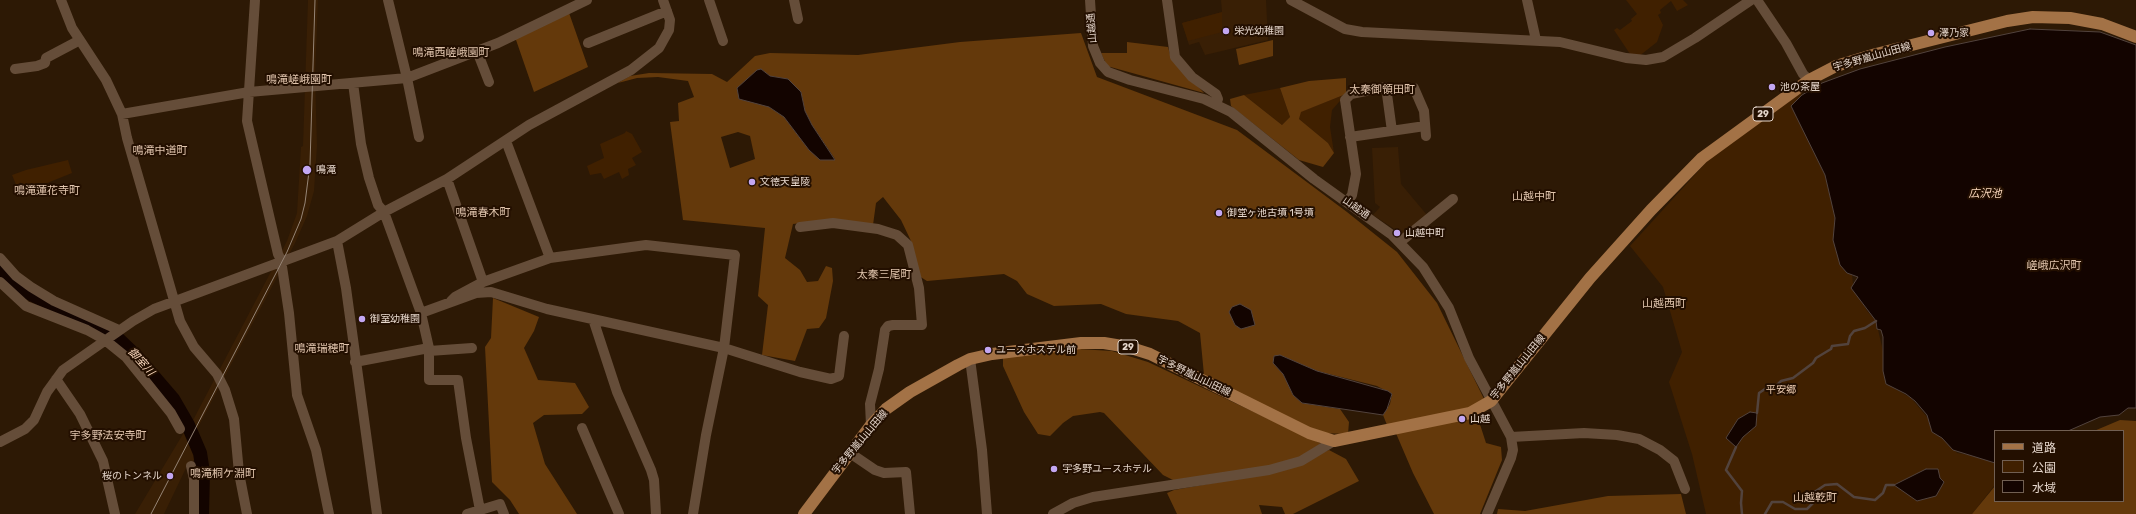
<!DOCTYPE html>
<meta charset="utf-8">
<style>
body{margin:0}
#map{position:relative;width:2136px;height:514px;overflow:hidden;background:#2d1905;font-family:Rubik,"Noto Sans JP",sans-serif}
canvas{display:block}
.legend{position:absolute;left:1994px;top:430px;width:130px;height:72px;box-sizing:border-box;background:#230f00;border:1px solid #715f52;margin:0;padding:5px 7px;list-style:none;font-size:12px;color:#e6d7cc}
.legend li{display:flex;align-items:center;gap:8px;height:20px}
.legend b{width:20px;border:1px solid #715f52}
</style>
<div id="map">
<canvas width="2136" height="514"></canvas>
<ul class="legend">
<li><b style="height:5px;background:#a37246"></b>道路</li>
<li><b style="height:11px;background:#402000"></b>公園</li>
<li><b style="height:11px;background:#130400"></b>水域</li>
</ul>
</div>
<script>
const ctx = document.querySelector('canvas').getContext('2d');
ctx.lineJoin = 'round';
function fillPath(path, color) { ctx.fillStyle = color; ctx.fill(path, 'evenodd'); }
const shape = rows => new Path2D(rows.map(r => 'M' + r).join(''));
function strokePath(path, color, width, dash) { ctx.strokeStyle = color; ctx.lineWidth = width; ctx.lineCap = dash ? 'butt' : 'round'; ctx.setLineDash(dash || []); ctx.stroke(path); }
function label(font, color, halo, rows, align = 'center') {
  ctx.font = font + ' Rubik,"Noto Sans JP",sans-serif'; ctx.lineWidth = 4; ctx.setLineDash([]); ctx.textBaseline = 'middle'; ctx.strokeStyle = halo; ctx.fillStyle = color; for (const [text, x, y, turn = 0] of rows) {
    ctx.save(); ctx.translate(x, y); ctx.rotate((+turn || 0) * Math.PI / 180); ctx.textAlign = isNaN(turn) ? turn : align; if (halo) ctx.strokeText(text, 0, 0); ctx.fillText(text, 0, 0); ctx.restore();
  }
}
const built = shape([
 [308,0,318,0,315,76,317,146,314,191,307,216,295,243,194,435,190,426,287,241,297,213,301,147,303,146],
 [1221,0,1266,0,1268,40,1205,55,1199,42,1189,45,1182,23,1222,12],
 [1398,147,1401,184,1427,215,1402,234,1373,215,1380,207,1375,203,1372,148],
 [186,429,198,456,186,468,164,514,135,514]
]);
const green = shape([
 [1626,0,1683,0,1688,5,1677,11,1671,1,1660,10,1661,13,1658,15,1663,25,1657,42,1638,57,1632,57,1614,30,1617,28,1620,30,1632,21,1631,19,1637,14],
 [1222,12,1222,32,1188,41,1182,23],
 [1280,88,1290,117,1282,125,1244,95],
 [1802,92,1797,115,1825,175,1835,218,1840,265,1852,275,1853,284,1867,311,1876,321,1883,351,1883,371,1895,389,1911,398,1957,453,1981,457,1995,463,1994,486,1972,514,1706,514,1692,454,1669,382,1682,352,1663,287,1630,246,1711,157],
 [1346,94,1332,110,1330,127,1334,153,1328,143,1299,119,1300,112],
 [626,131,632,134,642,152,632,158,636,165,628,169,629,175,622,179,619,172,604,179,601,173,590,175,587,166,604,158,600,144,625,133],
 [68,160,72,173,20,194,12,175,26,170]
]);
const forest = shape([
 [568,10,588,67,534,92,515,37],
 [1081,33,1097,77,1237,130,1347,212,1397,252,1437,303,1484,399,1474,406,1486,443,1501,447,1502,460,1480,514,1434,514,1413,473,1392,424,1387,425,1383,415,1390,404,1392,394,1377,386,1317,371,1280,355,1273,363,1283,374,1293,395,1302,403,1340,409,1349,422,1348,434,1318,433,1204,375,1200,333,1178,321,1126,314,1101,304,1054,306,1027,294,1017,281,1004,274,927,281,919,276,911,241,901,220,883,197,876,203,873,225,826,220,793,224,785,258,800,270,807,282,818,281,826,266,832,268,833,281,826,318,819,328,807,329,795,361,762,355,768,305,758,296,765,228,683,220,670,122,679,121,678,103,694,97,688,81,658,77,637,78,618,83,630,76,649,73,712,74,727,82,755,56,770,53,858,55,960,42],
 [761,69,770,76,788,79,801,92,805,111,812,125,835,159,809,150,784,117,769,107],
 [738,132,750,136,755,159,730,168,721,137],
 [1273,40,1273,56,1239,65,1236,49],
 [1127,42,1168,47,1171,58,1204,93,1107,66,1101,53,1127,53],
 [1346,78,1346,94,1301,112,1299,119,1328,143,1334,153,1323,167,1299,160,1231,106,1230,99,1244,95,1282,125,1290,117,1280,88,1309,81],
 [493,298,539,317,534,331,524,348,538,380,575,383,589,407,582,414,544,415,533,423,545,464,577,514,519,514,510,500,492,482,485,347,491,338],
 [1079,349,1112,351,1148,362,1322,444,1299,458,1268,467,1175,481,1163,475,1104,413,1100,412,1073,416,1063,423,1050,436,1038,434,1024,412,1003,366,1003,358,1045,351],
 [2120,420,2136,421,2136,514,1972,514,1995,486,1995,501,2123,501,2123,431,2094,431],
 [1329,450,1346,459,1359,481,1293,514,1285,514,1282,507,1259,505,1262,514,1177,514,1167,493,1174,490,1270,473],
 [1681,494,1686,514,1497,514,1498,509,1525,511,1608,496]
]);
const water = shape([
 [2030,29,2100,32,2136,45,2136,408,2128,408,2119,415,2100,417,2068,431,1995,431,1995,463,1953,450,1942,438,1932,432,1927,415,1915,401,1906,394,1886,384,1883,371,1883,337,1881,330,1877,329,1876,321,1851,288,1858,277,1847,273,1840,265,1833,240,1835,218,1825,175,1791,106,1802,95,1822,83,1860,69,1945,47,2030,29],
 [761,69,770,76,788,79,801,92,805,111,812,125,835,160,820,160,809,150,784,117,769,107,739,99,737,88,757,70,761,69],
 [1240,304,1251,310,1255,325,1241,329,1235,325,1229,312,1232,307,1240,304],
 [1280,355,1317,371,1388,391,1392,394,1387,409,1383,415,1302,403,1293,395,1283,374,1273,363,1274,356,1280,355],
 [1750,412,1757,413,1756,426,1743,437,1736,447,1726,438,1738,419,1750,412],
 [1926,469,1938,469,1940,478,1944,482,1936,496,1917,501,1894,485,1926,469]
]);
const stream = shape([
 [1757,413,1759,393,1765,389,1772,390,1781,381,1793,378,1813,363,1816,358,1831,349,1832,346,1848,344,1850,336,1854,331,1865,328,1876,321],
 [1736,447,1726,470,1742,491,1741,503,1742,514],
 [1765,514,1772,502,1783,502,1795,509,1807,509,1814,502,1813,493,1825,485,1837,484,1854,497,1875,500,1883,493,1886,485,1894,485]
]);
const river = shape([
 [0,270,29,293,113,334,136,356,173,399,188,425,200,453,203,472,202,514]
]);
const minor = shape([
 [61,0,72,28,106,80,122,114,249,92,407,78,498,43,587,0],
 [255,0,247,121,278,254,281,260,289,313,297,395,316,450,329,514],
 [388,0,407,78,419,137],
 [709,0,723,41],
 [794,0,798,19],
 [1090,0,1093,46,1100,63,1108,72,1130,80,1204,99,1231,112,1314,179,1392,235,1423,267,1449,308,1469,358,1511,437,1513,450,1511,458,1487,514],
 [1167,0,1175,57,1192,77,1216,94,1218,99,1216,104],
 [1291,0,1345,29,1362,32,1560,42,1626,58,1646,60,1663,57,1695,38,1751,0],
 [1527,0,1536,40],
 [1757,0,1786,43,1803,74,1809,80],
 [588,43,667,11],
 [477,51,489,82],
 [15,69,37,66,45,63,46,58,80,40],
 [353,83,361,144,369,178,378,205,384,212,421,313,429,348,429,380,458,380,466,438,480,510],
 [1414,88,1424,111,1426,136],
 [122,114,127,138,180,321,194,347,217,374,225,390,234,419,239,473,247,514],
 [1350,137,1425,126],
 [506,141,550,258],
 [447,179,483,282],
 [1347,202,1352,195,1356,174,1345,100,1351,94,1386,87,1392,131],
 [800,227,833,223,878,229,897,235,908,245,919,288,922,325,893,325,888,326,885,330,879,369,870,404,871,425],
 [337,241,346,288,377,514],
 [1400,242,1453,199],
 [0,258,16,276,31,287,54,301,119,330],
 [0,282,26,306,87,330,105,340,126,357,171,413,180,429],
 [451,301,455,297,483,282,550,258,646,245,735,255,724,348,706,435,693,514],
 [421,313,476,293,491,292,547,309,724,348,800,372,831,379,839,376,844,336],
 [593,319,617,392,651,470,654,480,656,514],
 [429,351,472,348],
 [970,359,982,450,987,514],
 [355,362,429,348],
 [56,379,80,414,103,461,115,514],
 [582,428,619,514],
 [1511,437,1584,433,1617,435,1639,439,1660,450,1674,461,1685,489],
 [0,442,25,429,34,420,47,392,63,370,133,321,154,309,337,241,384,212,447,179,529,125,631,70,659,48,669,30,670,20,663,0],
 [850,453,875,470,884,473,906,472,910,514],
 [191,466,194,479,194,514],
 [467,514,500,504,504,514],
 [1053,514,1073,503,1093,497,1269,470,1301,461,1334,441]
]);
const major = shape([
 [804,514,871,425,886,409,910,392,958,365,970,359,992,354,1081,343,1104,343,1128,347,1150,354,1309,433,1334,441,1470,413,1491,401,1590,278,1651,210,1702,158,1809,80,1836,66,1876,54,2007,21,2033,17,2070,18,2102,24,2136,37]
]);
const tram = shape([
 [151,514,287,252,301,219,305,203,310,164,315,0]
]);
const markers = [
 [1226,31,4,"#c3a7f2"],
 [1931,33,4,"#c3a7f2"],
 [1772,87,4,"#c3a7f2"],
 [307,170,5,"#c3a7f2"],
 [752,182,4,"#c3a7f2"],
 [1219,213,4,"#c3a7f2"],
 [1397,233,4,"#c3a7f2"],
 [362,319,4,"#c3a7f2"],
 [988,350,4,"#c3a7f2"],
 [1462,419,4,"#c3a7f2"],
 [1054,469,4,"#c3a7f2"],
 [170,476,4,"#c3a7f2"]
];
const shields = [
 [1763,114,20],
 [1128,347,20]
];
const shieldNames = [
 ["29",1763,114],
 ["29",1128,347]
];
const streetNames = [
 ["山越通",1092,28,-95],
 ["宇多野嵐山山田線",1872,57,-16],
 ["山越通",1356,208,35],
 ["宇多野嵐山山田線",1518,367,-51],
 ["宇多野嵐山山田線",1194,376,26],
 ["宇多野嵐山山田線",860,442,-50]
];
const poiNames = [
 ["栄光幼稚園",1234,31],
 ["澤乃家",1939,33],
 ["池の茶屋",1780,87],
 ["鳴滝",316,170],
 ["文徳天皇陵",760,182],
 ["御堂ヶ池古墳 1号墳",1227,213],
 ["山越中町",1405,233],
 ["御室幼稚園",370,319],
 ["ユースホステル前",996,350],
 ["山越",1470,419],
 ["宇多野ユースホテル",1062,469],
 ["桜のトンネル",162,476,"right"]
];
const parkNames = [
 ["平安郷",1781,390]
];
const neighbourhoodNames = [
 ["鳴滝西嵯峨園町",451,53],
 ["鳴滝嵯峨園町",299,80],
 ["太秦御領田町",1382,90],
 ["鳴滝中道町",160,151],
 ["鳴滝蓮花寺町",47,191],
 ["山越中町",1534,197],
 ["鳴滝春木町",483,213],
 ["嵯峨広沢町",2054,266],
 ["太秦三尾町",884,275],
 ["山越西町",1664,304],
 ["鳴滝瑞穂町",322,349],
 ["宇多野法安寺町",108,436],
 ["鳴滝桐ケ淵町",223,474],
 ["山越乾町",1815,498]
];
const waterNames = [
 ["広沢池",1985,194],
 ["御室川",141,362,48]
];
fillPath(built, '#391f05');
fillPath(green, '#402000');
fillPath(forest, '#64390b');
fillPath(water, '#130400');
strokePath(water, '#52433d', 1);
strokePath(stream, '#52433d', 2.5);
strokePath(river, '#130400', 14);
strokePath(minor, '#654d39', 10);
strokePath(major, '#a37246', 12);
strokePath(tram, '#968576', 1);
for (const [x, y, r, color] of markers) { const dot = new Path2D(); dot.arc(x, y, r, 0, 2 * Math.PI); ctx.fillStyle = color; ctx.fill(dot); strokePath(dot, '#230f00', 1.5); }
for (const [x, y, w] of shields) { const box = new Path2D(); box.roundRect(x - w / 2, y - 7, w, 14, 3); ctx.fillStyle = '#230f00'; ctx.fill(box); strokePath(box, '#e6d7cc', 1); }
label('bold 9px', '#e6d7cc', null, shieldNames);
label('10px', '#e6d7cc', '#230f00', streetNames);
label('10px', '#e6d7cc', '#230f00', poiNames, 'left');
label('10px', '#f4d2b6', '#230f00', parkNames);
label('11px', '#e1c5ad', '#230f00', neighbourhoodNames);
label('italic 11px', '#fddbbf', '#230f00', waterNames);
</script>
